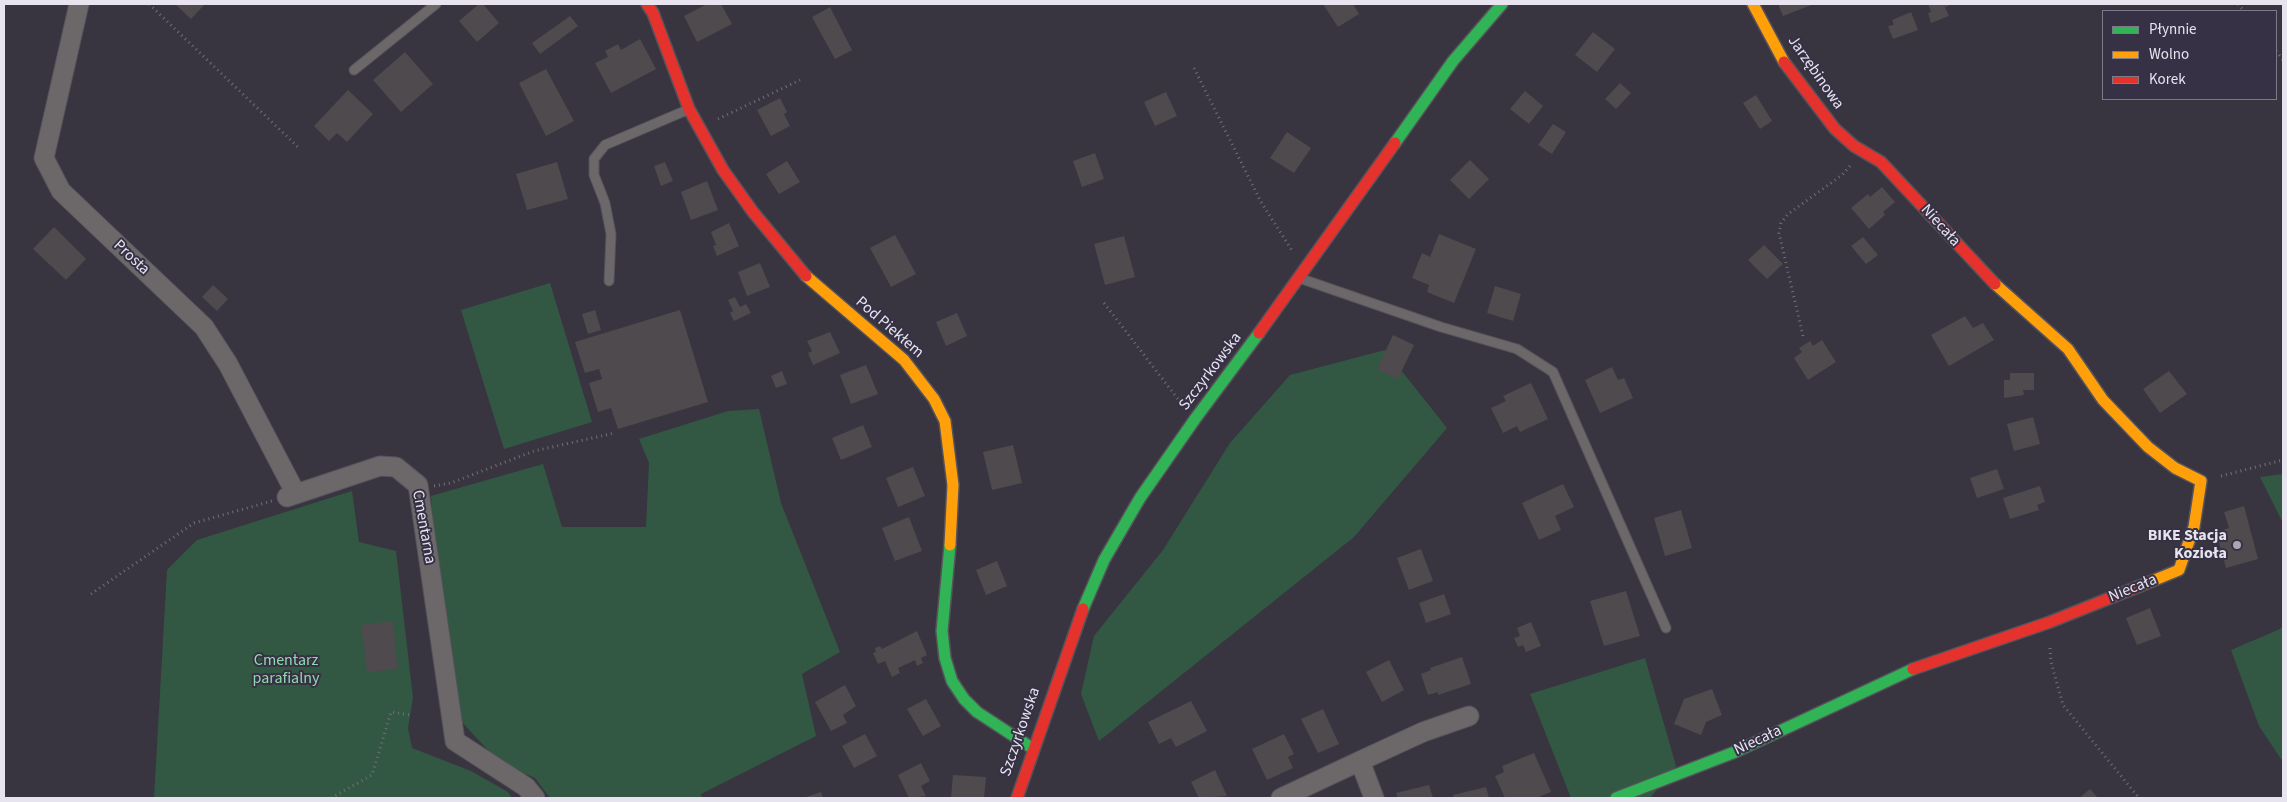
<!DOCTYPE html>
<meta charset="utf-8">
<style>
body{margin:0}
#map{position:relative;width:2287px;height:802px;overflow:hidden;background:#383540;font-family:"Source Sans 3",sans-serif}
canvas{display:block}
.frame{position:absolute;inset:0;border:5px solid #e7e4f0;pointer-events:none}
.legend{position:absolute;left:2102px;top:10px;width:175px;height:90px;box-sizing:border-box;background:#363144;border:1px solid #7d7989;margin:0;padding:6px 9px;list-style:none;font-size:15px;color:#e7e4f0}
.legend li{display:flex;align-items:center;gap:10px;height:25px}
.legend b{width:25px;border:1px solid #7d7989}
</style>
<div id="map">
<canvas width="2287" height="802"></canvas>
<div class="frame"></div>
<ul class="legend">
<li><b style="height:6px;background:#30b455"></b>Płynnie</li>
<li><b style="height:6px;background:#ff9f0a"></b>Wolno</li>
<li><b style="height:6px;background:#e5322d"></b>Korek</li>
</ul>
</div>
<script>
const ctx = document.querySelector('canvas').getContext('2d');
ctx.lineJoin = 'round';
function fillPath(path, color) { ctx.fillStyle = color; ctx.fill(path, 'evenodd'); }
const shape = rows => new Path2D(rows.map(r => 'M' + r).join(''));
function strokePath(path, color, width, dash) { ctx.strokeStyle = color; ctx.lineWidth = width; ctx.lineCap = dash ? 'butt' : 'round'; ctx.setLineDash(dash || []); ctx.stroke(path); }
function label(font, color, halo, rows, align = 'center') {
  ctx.font = font + ' "Source Sans 3",sans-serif'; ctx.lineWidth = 4; ctx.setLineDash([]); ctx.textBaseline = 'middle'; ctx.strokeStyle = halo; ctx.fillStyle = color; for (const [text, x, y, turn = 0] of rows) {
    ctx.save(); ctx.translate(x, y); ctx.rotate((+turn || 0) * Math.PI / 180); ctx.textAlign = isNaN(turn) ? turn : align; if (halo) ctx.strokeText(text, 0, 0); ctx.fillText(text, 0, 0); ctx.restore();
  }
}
const green = shape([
 [550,283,592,422,504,449,461,310],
 [1385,350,1447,428,1354,537,1099,741,1081,694,1094,636,1163,550,1230,443,1290,375],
 [759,409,781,503,840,652,802,674,816,736,701,794,702,798,550,798,535,778,501,764,459,719,450,640,433,523,431,496,543,464,562,527,646,527,649,463,639,439,728,411],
 [2283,474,2283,523,2260,477],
 [352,491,359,542,396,551,413,698,408,728,412,748,471,771,508,792,512,798,154,798,167,570,197,540],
 [2283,626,2283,762,2259,726,2231,650,2280,629],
 [1645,658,1676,766,1650,798,1571,798,1530,694]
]);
const building = shape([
 [175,4,205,4,191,19],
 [479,4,483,4,499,23,477,42,459,21],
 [707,4,721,4,732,24,697,42,684,16],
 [1323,4,1353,4,1359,14,1338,27],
 [1778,4,1814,4,1783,16],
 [1928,4,1948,4,1949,6,1945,7,1949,16,1931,23,1928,13,1931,12],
 [830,7,852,50,835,59,812,17],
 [1911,12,1918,30,1893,39,1888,26,1894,25,1892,20],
 [570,16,578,26,540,54,532,43],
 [1593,32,1615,49,1597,72,1575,55],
 [640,39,656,69,611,93,595,63,608,57,605,51,618,44,621,50],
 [405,52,433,84,401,112,373,80],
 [546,69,574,121,546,136,519,83],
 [1620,83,1631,93,1616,109,1605,99],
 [348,90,373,114,347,142,337,133,329,141,314,126],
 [1525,91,1543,106,1529,124,1510,109],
 [1166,92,1177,116,1155,126,1144,102],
 [1756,95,1772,121,1760,129,1743,103],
 [780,98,787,112,784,114,790,126,771,136,757,110],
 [1553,124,1566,132,1552,154,1538,145],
 [1287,132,1311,148,1294,173,1270,158],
 [1095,153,1104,179,1082,187,1073,161],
 [1470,160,1489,179,1469,199,1450,180],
 [787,161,800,182,779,194,766,174],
 [557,162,568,199,527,210,516,174],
 [665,162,673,181,661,186,654,166],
 [707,181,718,210,691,220,681,192],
 [1882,187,1895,202,1883,212,1885,215,1869,229,1851,208,1868,194,1870,197],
 [729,223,739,246,717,256,713,246,716,245,711,232],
 [54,227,86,259,66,280,33,249],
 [1439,234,1476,249,1454,303,1427,292,1429,285,1412,278,1422,253,1430,257],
 [895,235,916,274,891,287,870,248],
 [1124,236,1135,277,1105,285,1094,244],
 [1863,237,1878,255,1866,264,1851,246],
 [1764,245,1783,264,1767,279,1748,260],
 [760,263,770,287,747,296,738,272],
 [213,285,228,299,217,311,202,297],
 [1495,286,1521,294,1513,321,1487,313],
 [735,297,740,307,746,304,751,313,734,321,730,313,733,311,728,300],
 [595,310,601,330,588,334,582,314],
 [680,310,708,402,618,429,611,408,598,412,589,383,602,379,599,369,585,373,575,342],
 [957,313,967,336,946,346,936,322],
 [1965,316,1973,328,1983,323,1994,340,1949,366,1931,335],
 [830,332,840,353,813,365,808,353,812,351,807,341],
 [1393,335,1414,345,1398,379,1377,369],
 [1822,340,1836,362,1808,380,1794,358,1802,352,1799,348,1810,341,1813,346],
 [866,365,878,394,851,404,840,375],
 [1612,367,1618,380,1624,378,1633,398,1600,413,1585,380],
 [782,371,787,384,776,388,771,376],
 [2169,371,2187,394,2160,413,2143,389],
 [2010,373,2034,373,2034,390,2023,390,2024,395,2004,398,2004,380,2010,380],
 [1531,383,1548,419,1520,432,1517,426,1503,433,1491,408,1506,401,1503,396],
 [2033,417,2040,444,2014,451,2007,424],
 [863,425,872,447,841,460,832,438],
 [1013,445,1022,483,992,490,983,452],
 [913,467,925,496,898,507,886,478],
 [1997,469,2004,489,1977,498,1970,478],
 [1563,484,1574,507,1555,516,1561,530,1539,540,1522,503],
 [2040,486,2045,502,2037,505,2039,510,2010,519,2003,498],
 [2244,506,2258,559,2226,568,2216,532,2229,528,2224,512],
 [1681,510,1692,548,1665,556,1654,518],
 [909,517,922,551,895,561,882,528],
 [1421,549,1433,581,1409,590,1397,558],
 [997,561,1007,586,986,595,976,570],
 [1626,591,1640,636,1604,646,1590,601],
 [1444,594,1451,614,1426,623,1419,603],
 [2150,608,2161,636,2137,645,2126,618],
 [393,621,398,669,367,672,361,625],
 [1531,622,1541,646,1526,652,1523,645,1518,647,1514,638,1520,636,1517,628],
 [917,631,927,655,921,658,923,663,917,666,915,660,911,662,898,668,900,673,892,677,885,661,878,664,873,653,876,652,875,648,880,646,882,649],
 [1462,657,1471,684,1438,695,1438,692,1428,695,1421,674,1431,670,1430,668],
 [1389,660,1404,690,1382,702,1366,672],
 [845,685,856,706,843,715,847,723,831,731,815,702],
 [1712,689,1722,715,1706,722,1701,735,1674,724,1684,699],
 [926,699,941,726,923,736,907,709],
 [1191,701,1207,731,1176,747,1171,738,1159,744,1148,722],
 [1323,709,1339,744,1318,753,1301,719],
 [865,734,877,756,854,768,842,746],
 [1284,734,1294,754,1288,757,1293,768,1267,780,1252,749],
 [1534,753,1551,792,1536,798,1505,798,1495,776,1504,772,1502,766],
 [921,763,930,781,921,786,926,796,909,798,898,775],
 [1215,770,1227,796,1199,798,1191,782],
 [953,775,986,777,984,798,951,798],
 [1429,785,1433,798,1398,798,1396,793],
 [1486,787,1489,798,1454,798,1453,795],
 [2090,789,2098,798,2079,798],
 [821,792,823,798,803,798]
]);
const path = shape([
 [149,4,300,149],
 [2238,4,2244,11],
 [2276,51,2283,60],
 [1194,68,1261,202,1293,252],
 [718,119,800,80],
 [1104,303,1181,403],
 [1803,336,1779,233,1781,223,1788,214,1842,175,1850,166],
 [2221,476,2283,460],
 [434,486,451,483,534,451,615,433],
 [91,594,194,523,272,501],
 [2050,648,2051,662,2063,705,2139,798],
 [331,798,372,775,391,712,410,715]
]);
const lane = shape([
 [354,70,436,4],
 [1302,279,1441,327,1517,349,1553,372,1666,628],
 [609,281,611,234,605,203,594,175,594,159,605,145,687,110]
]);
const street = shape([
 [79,4,44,158,61,191,204,327,228,364,296,494],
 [287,497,380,466,396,467,418,485,455,741,526,787,535,798],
 [1360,761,1423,732,1469,716],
 [1281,798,1360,761,1374,798]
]);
const fast = shape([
 [1395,143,1453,61,1502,4],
 [950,545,942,631,945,658,952,681,964,699,977,712,1032,748],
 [1083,609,1104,560,1140,498,1195,419,1259,333],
 [1616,798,1735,752,1913,669]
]);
const slow = shape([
 [1753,4,1784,62],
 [806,276,904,360,934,399,945,421,953,485,950,545],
 [1995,284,2068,349,2103,400,2148,447,2175,468,2201,481,2194,527,2179,570,2140,586]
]);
const jam = shape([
 [647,4,653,13,689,109,723,170,753,212,806,276],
 [1784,62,1835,129,1854,146,1881,162,1995,284],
 [1259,333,1395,143],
 [1913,669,2050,622,2140,586],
 [1017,798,1083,609]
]);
const markers = [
 [2237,545,5,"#aaa7b2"]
];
const streetNames = [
 ["Jarzębinowa",1815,73,55],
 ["Niecała",1940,226,48],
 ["Prosta",131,258,43],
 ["Pod Piekłem",889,328,41],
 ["Szczyrkowska",1211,372,-53],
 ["Cmentarna",423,527,80],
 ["Niecała",2133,589,-22],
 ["Szczyrkowska",1021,732,-71],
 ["Niecała",1758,741,-25]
];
const poiNames = [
 ["BIKE Stacja",2227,536],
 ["Kozioła",2227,554]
];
const parkNames = [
 ["Cmentarz",286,661],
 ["parafialny",286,679]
];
fillPath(green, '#325843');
fillPath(building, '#4e4a4d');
strokePath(lane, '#55525b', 11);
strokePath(street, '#55525b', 21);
strokePath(fast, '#55525b', 14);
strokePath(slow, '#55525b', 14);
strokePath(jam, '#55525b', 14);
strokePath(path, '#726f73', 3, [1, 4]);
strokePath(lane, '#6c686a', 9);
strokePath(street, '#6c686a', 19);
strokePath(fast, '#30b455', 11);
strokePath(slow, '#ff9f0a', 11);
strokePath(jam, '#e5322d', 11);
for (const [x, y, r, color] of markers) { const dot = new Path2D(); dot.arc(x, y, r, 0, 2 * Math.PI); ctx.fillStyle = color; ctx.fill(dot); strokePath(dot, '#363144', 2); }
label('16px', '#e7e4f0', '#363144', streetNames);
label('bold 16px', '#e7e4f0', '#363144', poiNames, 'right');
label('16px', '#91daad', '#363144', parkNames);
</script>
